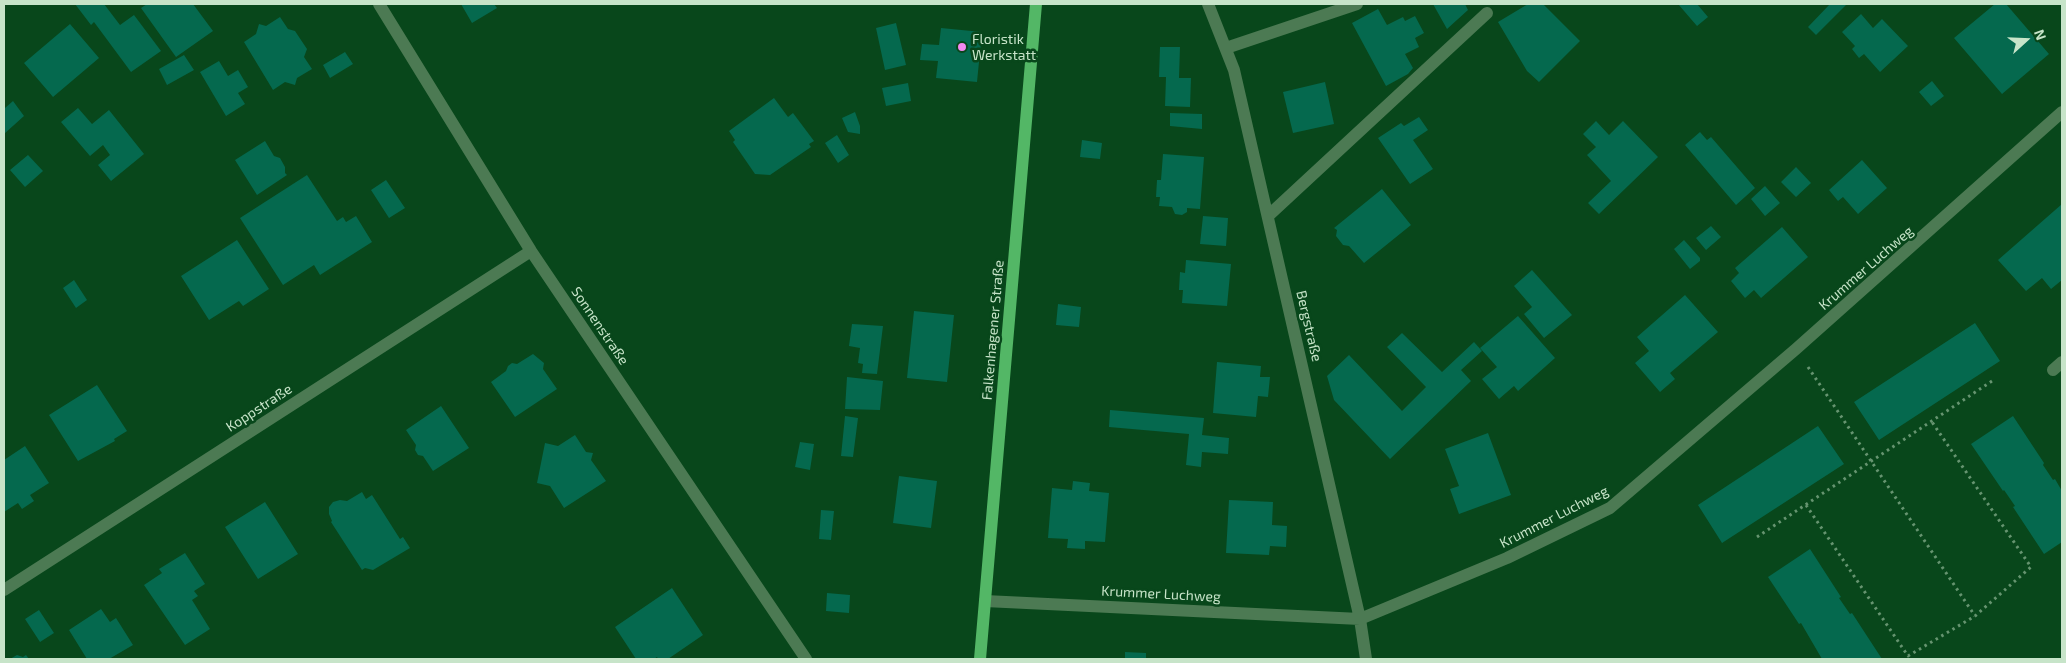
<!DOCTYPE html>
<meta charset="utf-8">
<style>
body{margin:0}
#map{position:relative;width:2066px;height:663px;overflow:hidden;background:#08471b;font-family:"Exo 2",sans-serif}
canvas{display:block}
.frame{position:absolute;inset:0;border:5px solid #c7e4c9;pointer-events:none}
.north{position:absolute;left:2001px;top:15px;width:50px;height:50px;-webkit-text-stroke:4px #08471b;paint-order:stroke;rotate:70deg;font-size:14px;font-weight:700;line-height:20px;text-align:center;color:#c7e4c9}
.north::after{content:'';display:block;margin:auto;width:18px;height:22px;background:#c7e4c9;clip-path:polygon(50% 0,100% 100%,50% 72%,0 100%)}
</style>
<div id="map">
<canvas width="2066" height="663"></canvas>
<div class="frame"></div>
<div class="north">N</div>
</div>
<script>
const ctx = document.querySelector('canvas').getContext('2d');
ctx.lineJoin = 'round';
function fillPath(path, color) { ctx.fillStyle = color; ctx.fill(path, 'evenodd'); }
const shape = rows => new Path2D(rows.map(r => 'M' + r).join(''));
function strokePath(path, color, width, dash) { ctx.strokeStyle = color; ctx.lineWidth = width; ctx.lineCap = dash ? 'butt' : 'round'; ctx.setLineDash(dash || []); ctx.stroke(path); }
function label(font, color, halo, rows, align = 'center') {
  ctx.font = font + ' "Exo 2",sans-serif'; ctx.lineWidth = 5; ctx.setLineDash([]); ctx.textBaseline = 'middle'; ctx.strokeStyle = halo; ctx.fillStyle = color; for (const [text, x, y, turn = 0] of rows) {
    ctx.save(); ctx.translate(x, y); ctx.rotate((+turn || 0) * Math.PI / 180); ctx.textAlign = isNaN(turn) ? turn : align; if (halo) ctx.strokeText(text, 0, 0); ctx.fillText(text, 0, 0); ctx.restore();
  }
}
const building = shape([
 [75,4,104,4,120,25,134,15,161,51,131,72,94,22,91,25],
 [147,4,193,4,213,31,176,57,141,8],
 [461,4,494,4,497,8,472,23],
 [1433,4,1465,4,1468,10,1447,29],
 [1528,4,1543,4,1580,41,1539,82,1527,71,1498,22],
 [1678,4,1697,4,1708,17,1697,26],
 [1830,4,1847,4,1816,35,1808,27],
 [1995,4,2006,4,2049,54,2002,94,1954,38],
 [1378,9,1387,25,1403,17,1405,21,1415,16,1424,33,1415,38,1419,47,1405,54,1413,68,1408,74,1386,86,1352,23],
 [1861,14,1873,28,1882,19,1908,46,1880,72,1864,54,1859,58,1852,49,1855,46,1842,32],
 [280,17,288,29,295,31,307,49,304,57,312,69,297,78,295,85,285,82,273,90,244,42,256,34,259,24,266,26],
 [896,23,906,65,885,70,876,28],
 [70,24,99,58,53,97,24,63],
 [941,28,982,32,977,82,936,78,938,61,920,60,922,44,939,45],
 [1160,47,1180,47,1179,78,1191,78,1190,107,1165,106,1166,77,1159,77],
 [345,52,353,64,330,78,323,65],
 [184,55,194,70,167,85,159,69],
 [219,61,228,76,238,70,248,87,238,93,245,104,226,116,200,72],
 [1932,81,1944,96,1931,106,1919,92],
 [1325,82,1334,124,1293,133,1283,92],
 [908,83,911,101,886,106,882,88],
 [774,98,788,117,793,113,814,141,809,144,811,147,770,175,755,174,733,142,735,140,729,131],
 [13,101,24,116,4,134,4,107,5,108],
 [78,108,92,124,109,110,144,154,111,181,98,165,110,155,103,145,90,156,61,122],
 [855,112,860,126,860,134,848,132,842,118],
 [1170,113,1202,114,1202,129,1170,126],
 [1419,117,1428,130,1413,140,1433,169,1410,184,1378,138,1401,123,1404,126],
 [1596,121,1609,135,1623,121,1658,157,1599,214,1588,203,1611,181,1587,155,1596,147,1583,134],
 [1700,132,1707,140,1711,137,1755,188,1736,205,1685,145],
 [837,135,849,155,838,163,825,143],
 [1082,140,1102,143,1100,159,1080,157],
 [265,141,274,156,280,158,285,167,285,173,287,175,257,195,235,160],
 [1163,154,1204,157,1200,209,1187,208,1187,212,1182,215,1175,214,1172,207,1159,206,1160,197,1156,197,1157,180,1161,180],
 [28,155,43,171,25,187,10,170],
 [1862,160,1887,188,1858,214,1843,197,1838,201,1829,190],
 [1796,167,1811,183,1796,197,1781,182],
 [307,175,337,221,343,217,346,222,356,216,372,242,320,275,314,265,283,285,240,218],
 [386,180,405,208,389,218,371,190],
 [1765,186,1780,203,1765,216,1751,199],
 [1382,189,1411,225,1364,263,1349,246,1343,245,1336,236,1337,230,1334,228],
 [2062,204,2062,280,2051,289,2042,278,2026,291,1998,260],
 [1203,216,1228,218,1226,246,1200,244],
 [1711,226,1721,237,1706,250,1696,238],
 [1782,227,1808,257,1761,298,1754,290,1745,298,1731,281,1739,273,1735,268],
 [237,240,269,289,243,306,239,301,209,320,181,276],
 [1684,240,1700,258,1700,261,1690,269,1674,249],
 [1186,260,1231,264,1227,306,1182,303,1183,290,1179,290,1180,272,1185,273],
 [1532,270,1572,315,1544,338,1524,314,1532,307,1514,286],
 [74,280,87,300,76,308,63,288],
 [1685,295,1718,332,1670,373,1675,379,1660,392,1635,363,1649,351,1637,337],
 [1058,304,1081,307,1079,327,1056,325],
 [914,311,954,315,947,382,907,378],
 [1518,316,1555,358,1518,391,1514,386,1499,399,1482,379,1497,367,1480,348],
 [1975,323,2000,361,1879,440,1854,402],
 [852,324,883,326,877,374,862,373,863,364,858,363,860,348,849,346],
 [1402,333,1442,372,1474,342,1482,351,1461,370,1471,381,1390,459,1334,400,1327,376,1349,355,1402,411,1426,387,1387,347],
 [533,354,544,363,543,369,557,389,515,417,491,382,506,371,508,366,512,363,517,364],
 [1217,362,1261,366,1260,377,1270,377,1268,397,1258,396,1256,417,1213,413],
 [847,377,883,381,880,410,845,409],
 [97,385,127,431,114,439,115,441,78,461,49,415],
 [441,406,469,448,433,471,423,456,418,455,415,450,416,445,406,430],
 [1110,410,1204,418,1202,435,1229,438,1228,454,1202,452,1201,467,1186,465,1189,434,1109,427],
 [845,416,858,418,853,457,841,456],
 [2013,416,2044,463,2043,465,2053,480,2055,479,2062,491,2062,542,2044,554,2013,507,2015,506,2004,490,2003,491,1971,444],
 [1818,426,1844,464,1722,543,1698,505],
 [1488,433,1511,495,1459,514,1450,489,1459,486,1445,449],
 [575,435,586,452,593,453,591,460,606,481,564,508,550,486,537,483,545,443,558,446],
 [800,442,814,444,810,470,795,467],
 [25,446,49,483,30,495,34,501,22,509,18,503,4,512,4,460],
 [899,476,937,481,931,528,893,523],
 [1073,481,1090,483,1089,491,1109,493,1105,542,1085,541,1085,549,1067,548,1068,539,1048,538,1052,488,1072,490],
 [362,492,366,499,372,495,400,539,403,537,410,548,373,570,365,568,362,570,331,522,332,521,329,514,329,507,333,502,340,500,347,501],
 [1229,500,1273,502,1272,525,1287,526,1286,547,1270,546,1269,555,1226,553],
 [265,502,298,554,258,579,225,527],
 [821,510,834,511,831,540,819,539],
 [1810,549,1841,597,1839,598,1850,614,1852,613,1882,659,1822,659,1801,623,1799,624,1768,577],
 [185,553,205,584,194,591,198,596,192,600,210,629,185,645,144,585,162,573,159,569],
 [672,588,703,635,668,659,658,659,657,657,654,659,636,659,615,627],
 [827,593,850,595,849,613,826,611],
 [101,609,110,622,116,618,133,645,109,659,87,659,69,630],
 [39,610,54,633,40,642,25,619],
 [1125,652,1146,653,1146,659,1125,659],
 [17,655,23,657,26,655,29,659,10,659]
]);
const path = shape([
 [1808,367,1975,616],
 [1806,505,1908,656,1975,616,2031,567,1932,422],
 [1757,537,1992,381]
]);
const minor = shape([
 [379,4,531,251,806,659],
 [1208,4,1234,70,1360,619,1366,659],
 [1226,48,1357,4],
 [1268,216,1487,13],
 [2053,370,2062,362],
 [4,590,531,251],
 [985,601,1360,619,1507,558,1610,508,1796,349,2062,112]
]);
const major = shape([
 [980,659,1036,4]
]);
const markers = [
 [962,47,5,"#f389f1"]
];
const poiNames = [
 ["Floristik",972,39],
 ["Werkstatt",972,55]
];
const streetNames = [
 ["Krummer Luchweg",1866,268,-41],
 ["Sonnenstraße",600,326,56],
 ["Bergstraße",1309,326,77],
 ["Falkenhagener Straße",993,330,-85],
 ["Koppstraße",259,408,-33],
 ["Krummer Luchweg",1554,517,-27],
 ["Krummer Luchweg",1161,594,3]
];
fillPath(building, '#05694e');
strokePath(path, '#669470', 3, [2.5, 4]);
strokePath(minor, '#4c7a53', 12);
strokePath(major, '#53b766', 12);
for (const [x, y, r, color] of markers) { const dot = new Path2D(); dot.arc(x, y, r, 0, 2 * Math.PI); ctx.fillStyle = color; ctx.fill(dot); strokePath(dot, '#08471b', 2); }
label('14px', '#c7e4c9', '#08471b', poiNames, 'left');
label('14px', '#c7e4c9', '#08471b', streetNames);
</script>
